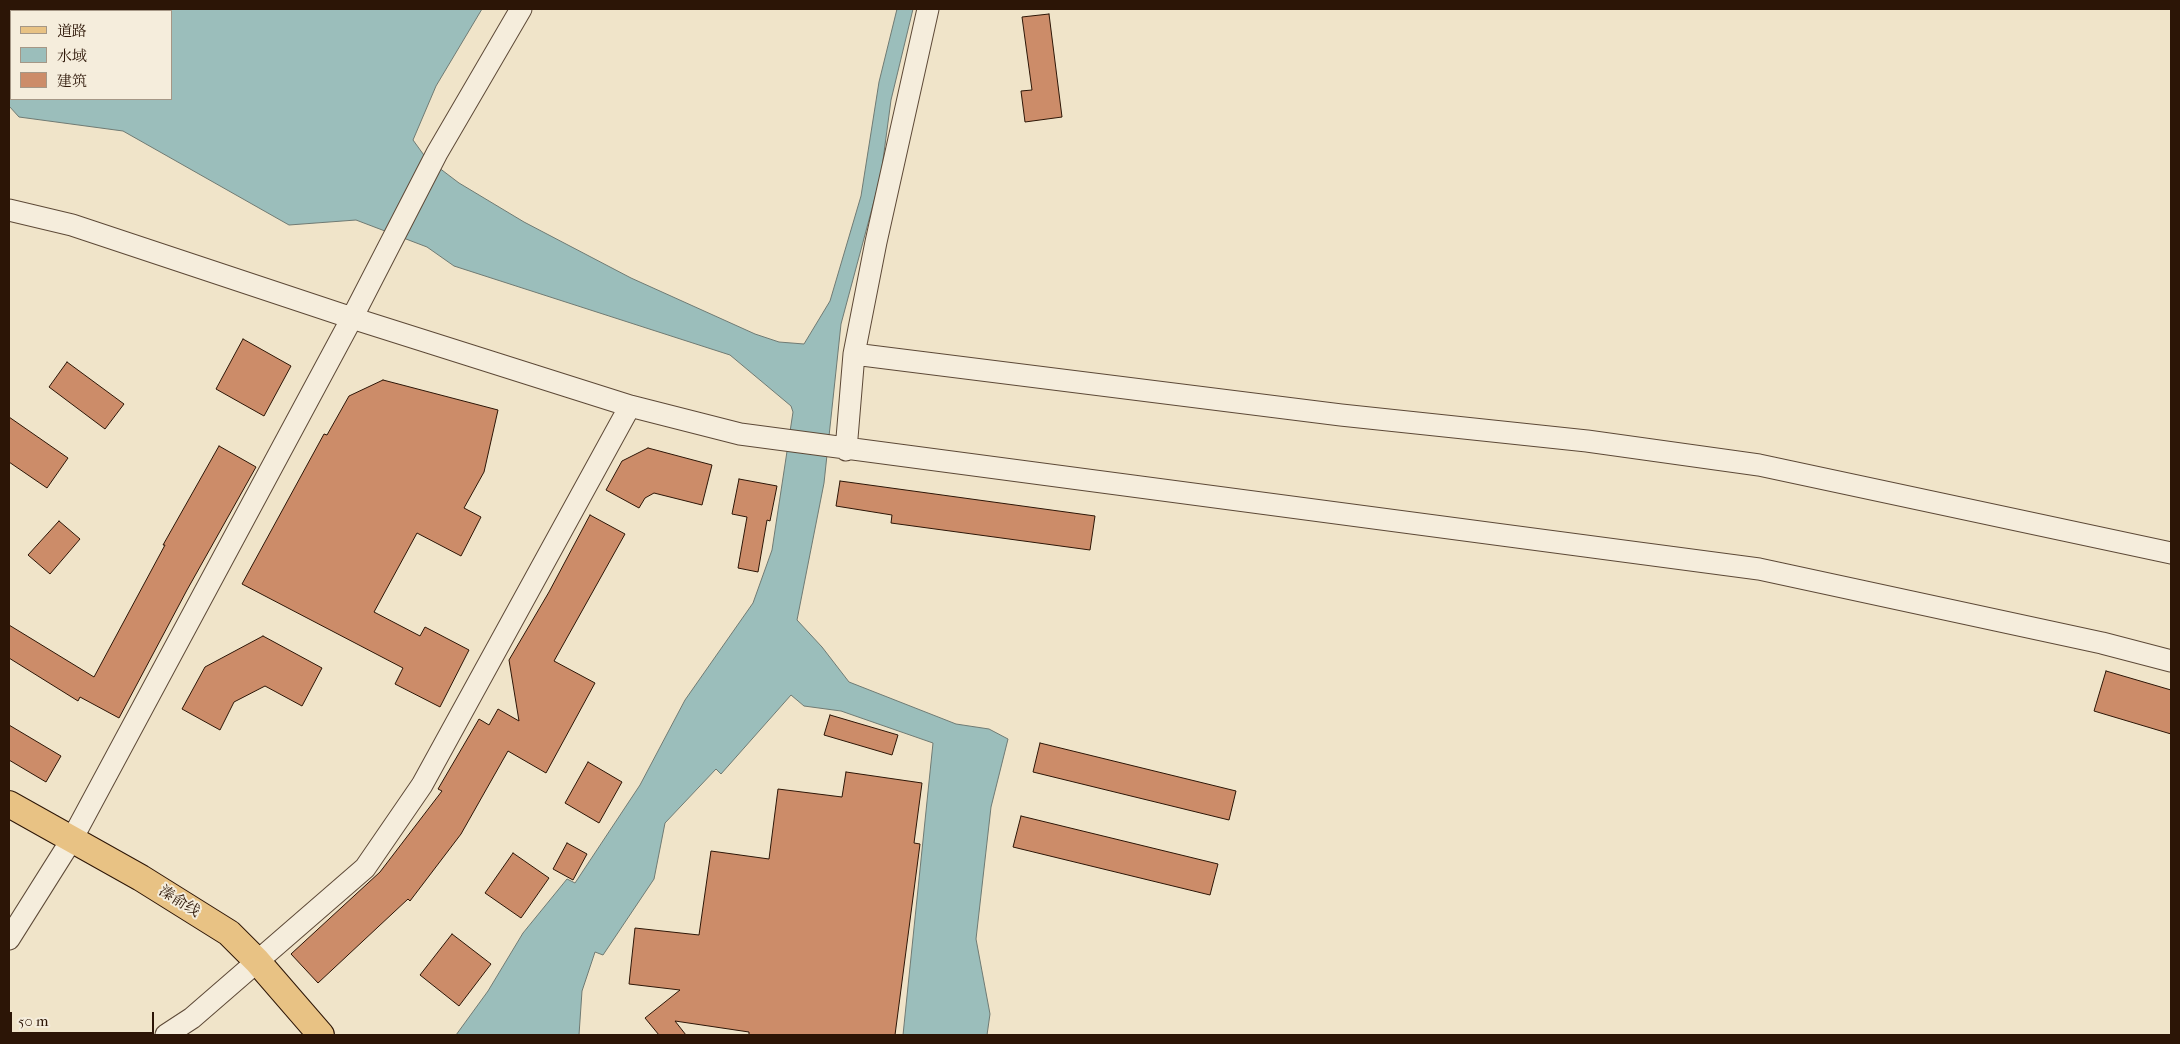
<!DOCTYPE html>
<meta charset="utf-8">
<style>
body{margin:0}
#map{position:relative;width:2180px;height:1044px;overflow:hidden;background:#f0e4c9;font-family:"IM FELL French Canon","Noto Serif SC",serif}
canvas{display:block}
.frame{position:absolute;inset:0;border:10px solid #2c1506;pointer-events:none}
.legend{position:absolute;left:10px;top:10px;width:162px;height:90px;box-sizing:border-box;background:#f5eddc;border:1px solid #a59786;margin:0;padding:6px 9px;list-style:none;font-size:15px;color:#2c1506}
.legend li{display:flex;align-items:center;gap:10px;height:25px}
.legend b{width:25px;border:1px solid #a59786}
.scale{position:absolute;left:10px;top:1012px;width:144px;height:22px;box-sizing:border-box;border:2px solid #2c1506;border-top:0;padding-left:6px;font-size:15px;line-height:18px;white-space:nowrap;color:#2c1506;-webkit-text-stroke:4px #f5eddc;paint-order:stroke}
</style>
<div id="map">
<canvas width="2180" height="1044"></canvas>
<div class="frame"></div>
<ul class="legend">
<li><b style="height:6px;background:#e8c284"></b>道路</li>
<li><b style="height:14px;background:#9bbebb"></b>水域</li>
<li><b style="height:14px;background:#cc8c69"></b>建筑</li>
</ul>
<div class="scale">50 m</div>
</div>
<script>
const ctx = document.querySelector('canvas').getContext('2d');
ctx.lineJoin = 'round';
function fillPath(path, color) { ctx.fillStyle = color; ctx.fill(path, 'evenodd'); }
const shape = rows => new Path2D(rows.map(r => 'M' + r).join(''));
function strokePath(path, color, width, dash) { ctx.strokeStyle = color; ctx.lineWidth = width; ctx.lineCap = dash ? 'butt' : 'round'; ctx.setLineDash(dash || []); ctx.stroke(path); }
function label(font, color, halo, rows, align = 'center') {
  ctx.font = font + ' "IM FELL French Canon","Noto Serif SC",serif'; ctx.lineWidth = 4; ctx.setLineDash([]); ctx.textBaseline = 'middle'; ctx.strokeStyle = halo; ctx.fillStyle = color; for (const [text, x, y, turn = 0] of rows) {
    ctx.save(); ctx.translate(x, y); ctx.rotate((+turn || 0) * Math.PI / 180); ctx.textAlign = isNaN(turn) ? turn : align; if (halo) ctx.strokeText(text, 0, 0); ctx.fillText(text, 0, 0); ctx.restore();
  }
}
const water = shape([
 [9,9,482,9,436,86,413,140,426,158,459,183,524,222,631,278,755,334,779,342,804,344,830,301,861,196,879,82,897,9,913,9,891,100,881,175,841,324,824,483,797,620,822,647,849,682,956,724,989,729,1008,739,991,807,976,939,990,1014,987,1035,903,1035,933,743,841,711,804,706,791,695,721,774,716,769,665,823,654,879,603,955,595,952,582,991,579,1035,456,1035,488,991,523,933,567,879,575,883,640,785,685,700,753,603,772,550,793,412,791,406,730,355,454,266,427,247,356,220,289,225,123,131,19,117,9,106,9,9],
 [11,11,171,11,171,99,11,99,11,11]
]);
const building = shape([
 [1049,14,1062,117,1025,122,1021,91,1032,90,1022,17,1049,14],
 [243,339,291,366,264,416,216,389,243,339],
 [67,362,124,404,105,429,49,387,67,362],
 [383,380,498,410,484,472,464,508,481,517,461,556,417,533,374,612,420,636,425,627,469,650,440,707,395,684,403,668,242,584,324,434,327,435,349,396,383,380],
 [9,417,68,458,47,488,9,462,9,417],
 [219,446,256,467,187,590,119,718,80,697,78,701,9,658,9,625,94,677,165,545,163,545,219,446],
 [648,448,712,465,702,505,654,493,645,498,639,508,606,490,622,461,648,448],
 [739,479,777,486,770,521,767,520,758,572,738,568,747,517,732,514,739,479],
 [840,481,1095,516,1090,550,891,523,892,515,836,506,840,481],
 [590,515,625,534,554,661,595,683,546,773,508,751,461,834,410,901,408,899,318,983,291,954,380,872,442,791,438,789,479,719,489,725,498,709,519,721,509,660,549,592,590,515],
 [59,521,80,539,50,574,28,555,59,521],
 [263,636,322,668,302,706,265,686,234,702,220,730,182,709,205,667,263,636],
 [2106,671,2171,690,2171,734,2094,711,2106,671],
 [830,715,898,735,892,755,824,735,830,715],
 [9,725,61,756,46,782,9,760,9,725],
 [1040,743,1236,791,1229,820,1033,772,1040,743],
 [588,762,622,782,599,823,565,803,588,762],
 [846,772,922,783,914,843,920,844,895,1035,749,1035,749,1032,675,1021,686,1035,659,1035,645,1018,680,990,629,984,635,928,699,935,711,851,769,859,778,789,842,797,846,772],
 [1021,816,1218,864,1210,895,1013,847,1021,816],
 [567,843,587,854,573,880,553,869,567,843],
 [513,853,549,878,521,918,485,893,513,853],
 [452,934,491,964,459,1006,420,975,452,934]
]);
const minor = shape([
 [9,210,72,225,352,318,630,406,740,434,1759,569,2102,643,2171,661],
 [854,354,1341,415,1587,441,1759,465,2171,553],
 [846,450,854,354,876,242,928,9],
 [9,939,72,839,352,318,437,153,521,9],
 [166,1035,192,1018,365,868,422,785,630,406]
]);
const major = shape([
 [9,804,141,878,229,933,257,961,321,1035]
]);
const streetNames = [
 ["溱俞线",179,902,32]
];
fillPath(water, '#9bbebb');
strokePath(water, '#6f7a73', 1);
fillPath(building, '#cc8c69');
strokePath(building, '#2c1506', 1);
strokePath(minor, '#5d4937', 23);
strokePath(major, '#2c1506', 28);
strokePath(minor, '#f5eddc', 21);
strokePath(major, '#e8c284', 26);
label('15px', '#2c1506', '#f5eddc', streetNames);
</script>
